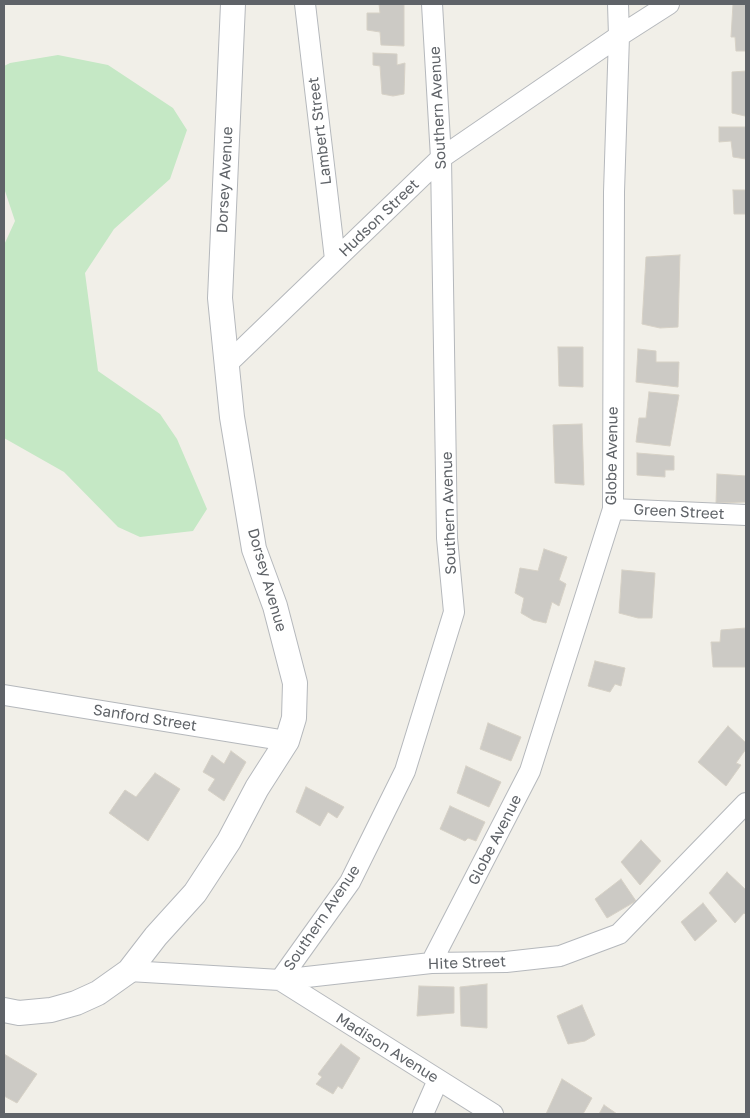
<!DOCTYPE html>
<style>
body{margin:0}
#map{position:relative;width:750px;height:1118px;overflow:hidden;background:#f1efe8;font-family:"Golos Text",sans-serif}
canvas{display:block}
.frame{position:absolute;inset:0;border:5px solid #5f6368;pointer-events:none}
</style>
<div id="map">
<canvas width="750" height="1118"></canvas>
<div class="frame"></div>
</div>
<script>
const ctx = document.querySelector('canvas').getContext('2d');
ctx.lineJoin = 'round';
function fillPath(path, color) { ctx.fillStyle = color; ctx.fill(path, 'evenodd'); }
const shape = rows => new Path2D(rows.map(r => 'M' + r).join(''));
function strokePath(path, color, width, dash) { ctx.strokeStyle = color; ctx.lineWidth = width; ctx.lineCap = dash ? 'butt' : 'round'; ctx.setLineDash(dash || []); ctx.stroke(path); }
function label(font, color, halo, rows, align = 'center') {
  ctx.font = font + ' "Golos Text",sans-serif'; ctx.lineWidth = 4; ctx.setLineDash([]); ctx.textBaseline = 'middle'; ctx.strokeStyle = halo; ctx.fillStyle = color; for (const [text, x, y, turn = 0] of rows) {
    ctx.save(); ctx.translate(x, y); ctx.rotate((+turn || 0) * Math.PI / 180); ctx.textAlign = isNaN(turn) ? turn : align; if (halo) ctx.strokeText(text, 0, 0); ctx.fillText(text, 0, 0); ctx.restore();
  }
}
const green = shape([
 [58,55,108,65,173,108,187,130,170,179,114,229,85,273,98,371,160,414,177,439,207,509,193,531,140,537,118,527,64,472,4,438,4,245,15,221,4,188,4,66,10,63]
]);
const building = shape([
 [379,4,404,4,404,46,381,45,380,32,367,30,367,13,380,13,379,4],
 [733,4,746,4,746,51,736,51,735,37,731,37,733,4],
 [373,53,397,54,397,65,405,63,404,94,393,96,382,94,380,66,373,65,373,53],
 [746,71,746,116,745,116,732,113,732,72,746,71],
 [719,127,746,127,746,159,733,157,731,141,719,142,719,127],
 [733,190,746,190,746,214,734,214,733,190],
 [680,255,678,327,660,328,642,324,646,257,680,255],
 [558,347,583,347,583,387,559,386,558,347],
 [638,349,656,351,656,362,679,362,678,387,636,382,638,349],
 [649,392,679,395,670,446,636,442,639,418,646,418,649,392],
 [582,424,584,485,555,483,553,425,582,424],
 [637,453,674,456,674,470,665,470,665,477,637,475,637,453],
 [717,474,746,476,746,502,716,503,717,474],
 [544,549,567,557,559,580,566,584,559,606,552,602,546,623,533,620,521,613,524,598,515,593,520,568,538,571,544,549],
 [622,570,655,573,652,618,638,618,619,613,622,570],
 [746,628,746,667,713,667,711,642,720,642,721,630,746,628],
 [595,661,625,668,621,686,615,684,610,692,588,686,595,661],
 [488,723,521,737,511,761,480,749,488,723],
 [728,726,746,743,746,749,736,763,741,765,726,786,698,762,728,726],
 [231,751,246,762,224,801,208,790,215,779,203,772,212,755,224,764,231,751],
 [466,766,501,782,489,807,457,793,466,766],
 [155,773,180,789,148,841,109,813,125,790,136,797,155,773],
 [306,787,344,807,337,818,328,812,320,826,296,812,306,787],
 [450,806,485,822,476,841,468,838,465,841,440,829,450,806],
 [641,840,661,861,640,885,621,862,641,840],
 [727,872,746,890,746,915,744,913,735,923,709,893,727,872],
 [621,879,636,901,607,918,595,899,621,879],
 [703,903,717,921,695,941,681,922,703,903],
 [487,984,487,1028,461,1026,460,987,487,984],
 [419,986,454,987,454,1013,417,1016,419,986],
 [582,1005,595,1035,585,1041,568,1044,557,1016,582,1005],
 [341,1044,360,1058,342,1089,338,1086,333,1094,316,1084,322,1077,318,1074,341,1044],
 [4,1054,37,1074,17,1103,4,1096,4,1054],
 [562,1079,592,1098,583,1114,546,1114,562,1079],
 [604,1105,617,1114,599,1114,604,1105]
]);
const minor = shape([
 [305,4,335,259],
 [432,4,441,158,447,538,454,612,405,771,350,882,280,980,493,1114],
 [226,365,441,158,619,36,669,4],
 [613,509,746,515],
 [4,695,287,741],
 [431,963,530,771,613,509,614,192,619,36,618,4],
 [129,971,280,980,431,963,506,962,560,956,619,934,746,803],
 [423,1114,438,1080]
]);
const tertiary = shape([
 [4,1010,19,1013,51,1010,76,1003,98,993,129,971,156,936,195,893,229,841,257,788,287,741,294,718,295,683,275,606,254,549,232,417,220,298,233,4]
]);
const streetNames = [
 ["Southern Avenue",438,108,-93],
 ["Lambert Street",320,131,-97],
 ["Dorsey Avenue",225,180,-87],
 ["Hudson Street",379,218,-44],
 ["Globe Avenue",612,456,-89],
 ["Green Street",679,512,3],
 ["Southern Avenue",449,513,-92],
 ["Dorsey Avenue",267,580,74],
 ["Sanford Street",145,718,9],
 ["Globe Avenue",495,840,-63],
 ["Southern Avenue",322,918,-56],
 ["Hite Street",467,963,-2],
 ["Madison Avenue",387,1048,32]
];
fillPath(green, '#c5e8c5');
fillPath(building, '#cccac5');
strokePath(building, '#d6d1c6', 1);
strokePath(minor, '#b5b8bc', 22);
strokePath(tertiary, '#b5b8bc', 26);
strokePath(minor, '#fff', 20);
strokePath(tertiary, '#fff', 24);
label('15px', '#5f6368', '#fff', streetNames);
</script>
